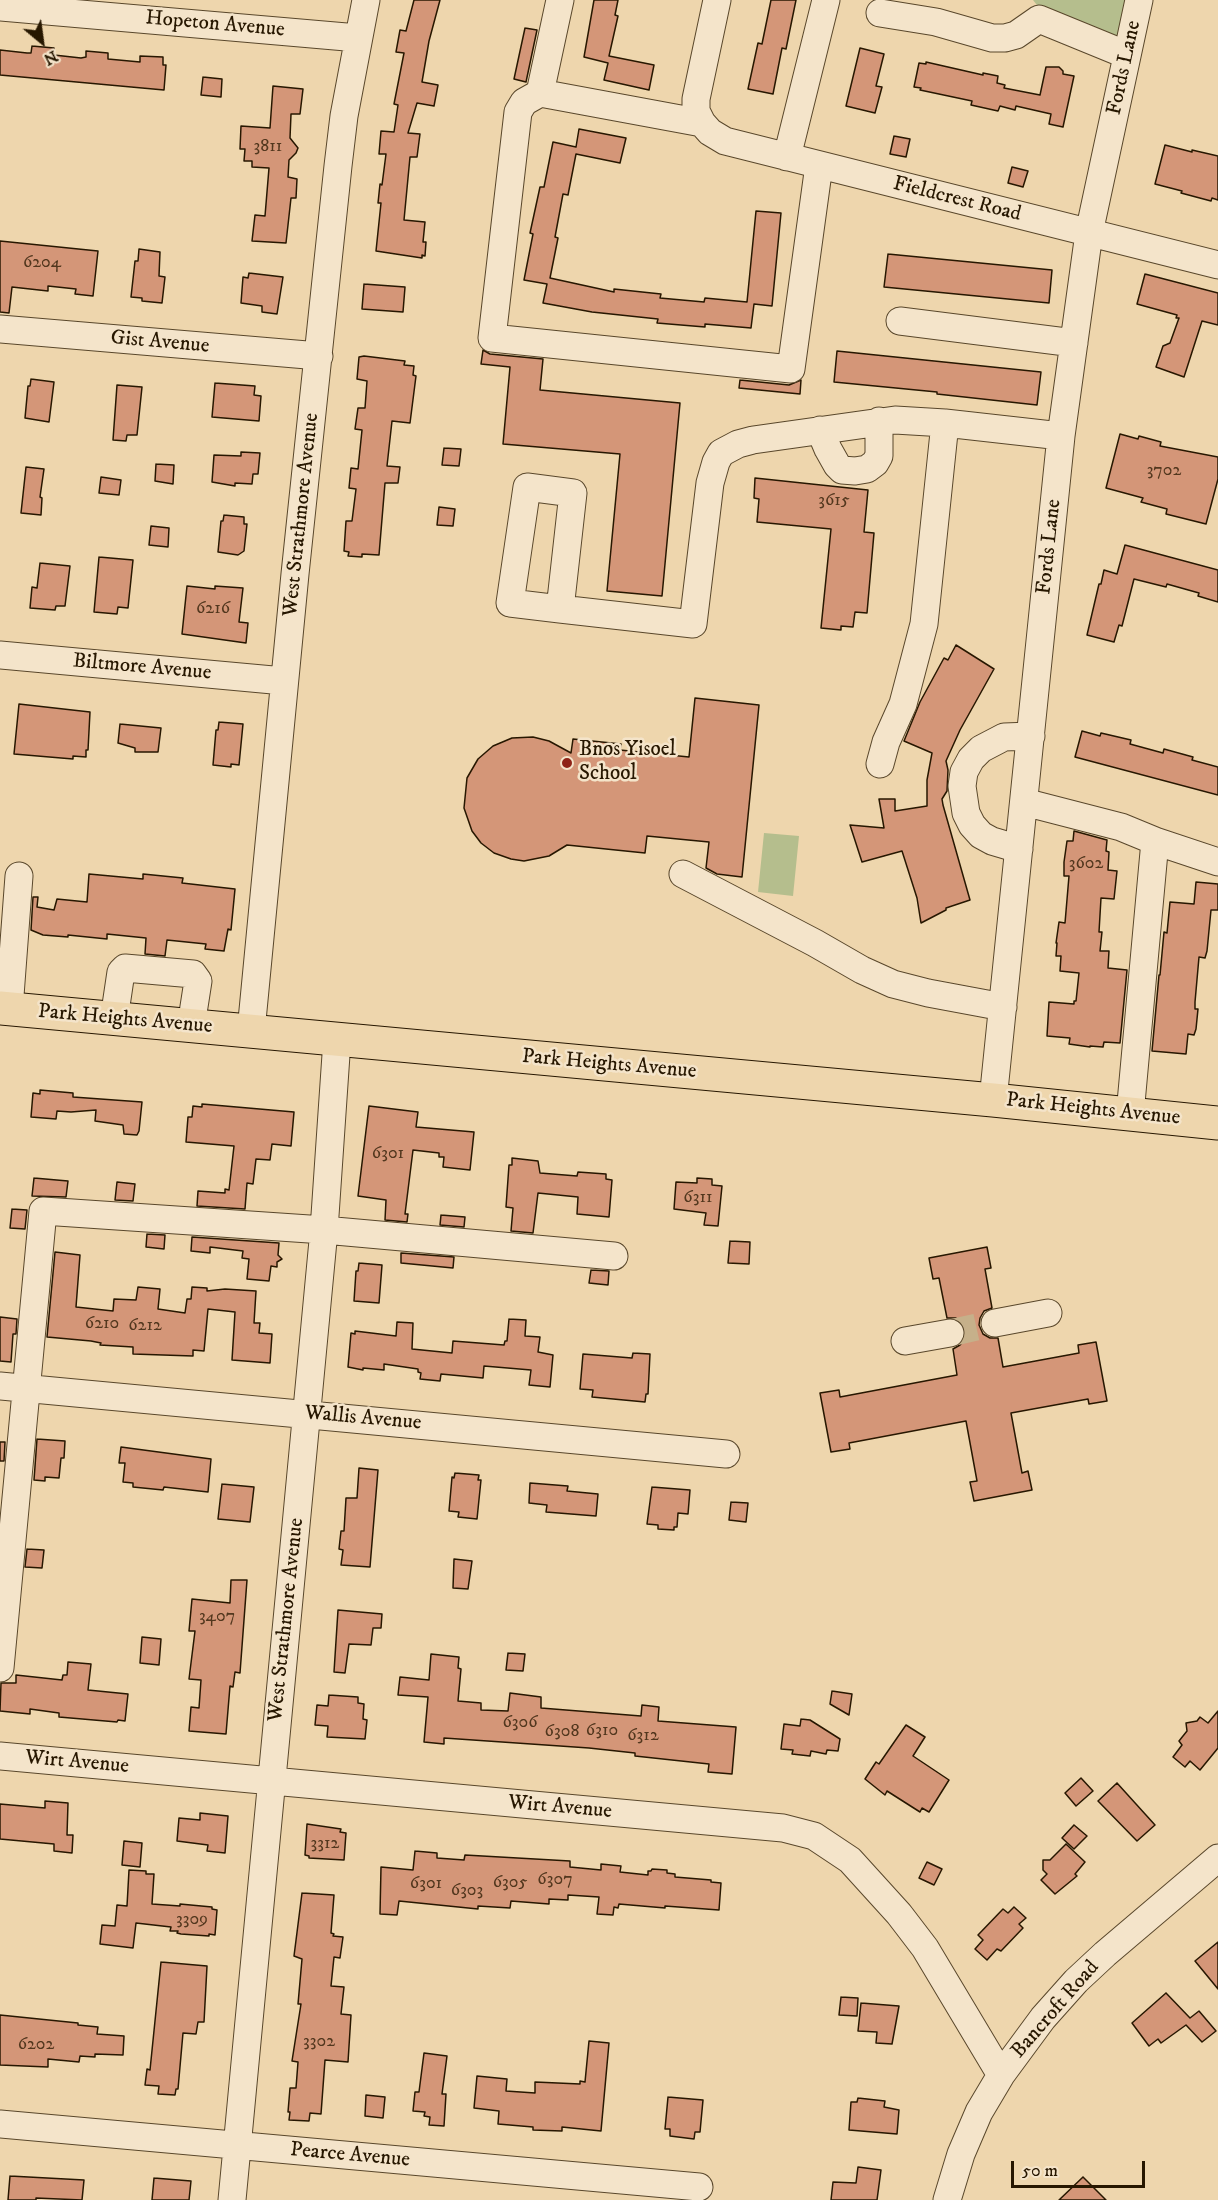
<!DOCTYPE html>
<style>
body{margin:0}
#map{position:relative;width:1218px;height:2200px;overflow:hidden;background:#eed6ad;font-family:"IM FELL DW Pica",serif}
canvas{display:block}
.north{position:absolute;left:12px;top:12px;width:60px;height:60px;-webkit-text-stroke:4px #f4e4ca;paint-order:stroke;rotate:151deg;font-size:16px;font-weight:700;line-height:24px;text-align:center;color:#271700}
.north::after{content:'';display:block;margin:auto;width:21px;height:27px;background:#271700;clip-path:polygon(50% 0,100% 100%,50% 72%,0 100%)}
.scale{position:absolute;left:1011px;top:2161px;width:134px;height:27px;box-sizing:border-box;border:3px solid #271700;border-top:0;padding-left:8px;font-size:18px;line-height:21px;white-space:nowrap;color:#271700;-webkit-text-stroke:4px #f4e4ca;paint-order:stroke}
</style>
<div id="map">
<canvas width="1218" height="2200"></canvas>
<div class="north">N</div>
<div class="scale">50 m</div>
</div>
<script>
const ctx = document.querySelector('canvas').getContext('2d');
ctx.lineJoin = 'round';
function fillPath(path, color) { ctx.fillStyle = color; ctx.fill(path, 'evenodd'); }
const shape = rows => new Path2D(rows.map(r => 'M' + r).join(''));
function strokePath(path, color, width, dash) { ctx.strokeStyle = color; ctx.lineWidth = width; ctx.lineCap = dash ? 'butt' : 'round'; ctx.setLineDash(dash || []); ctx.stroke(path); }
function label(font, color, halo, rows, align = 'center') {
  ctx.font = font + ' "IM FELL DW Pica",serif'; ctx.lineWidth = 5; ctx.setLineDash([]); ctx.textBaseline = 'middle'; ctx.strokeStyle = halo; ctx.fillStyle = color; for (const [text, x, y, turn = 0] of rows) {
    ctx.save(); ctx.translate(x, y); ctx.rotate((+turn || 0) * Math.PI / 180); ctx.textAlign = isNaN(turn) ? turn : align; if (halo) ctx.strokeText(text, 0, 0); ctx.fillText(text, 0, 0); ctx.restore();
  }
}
const green = shape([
 [1033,0,1126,0,1117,47,1040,9],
 [764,833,799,836,793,896,758,892]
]);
const building = shape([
 [414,0,440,0,429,41,422,82,438,85,434,106,417,103,408,133,420,134,417,157,410,157,404,220,425,222,423,242,426,242,425,256,422,255,422,258,376,251,381,203,378,203,380,184,382,185,386,154,379,154,381,131,394,132,398,105,394,104,404,53,396,52,400,30,406,31,414,0],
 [594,0,618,0,615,15,618,16,609,56,654,65,649,90,604,80,608,63,584,57,594,0],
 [771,0,796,0,786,49,782,48,773,94,748,89,758,43,762,44,771,0],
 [525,28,537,30,526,82,514,79,525,28],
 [32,46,54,48,54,55,81,58,86,57,86,51,108,53,108,59,140,62,140,56,163,57,163,65,166,65,164,90,0,75,0,50,27,53,31,53,32,46],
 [860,48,884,54,876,86,882,87,875,113,846,106,860,48],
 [926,62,983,75,983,73,998,76,997,83,1005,85,1004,88,1040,95,1046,67,1059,67,1063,71,1063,74,1074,76,1063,127,1049,124,1051,114,1016,106,1015,110,1000,106,998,111,971,105,972,101,920,90,921,88,914,87,919,63,926,64,926,62],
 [203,77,222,79,221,97,201,95,203,77],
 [273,86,303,89,300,114,291,114,290,138,298,148,296,153,289,160,288,177,297,179,296,198,291,198,286,243,252,241,255,215,265,216,269,168,252,167,252,161,244,161,245,149,240,149,241,126,270,128,273,86],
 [579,129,626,138,620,163,576,154,568,195,563,194,555,237,558,238,550,278,614,292,614,289,661,294,660,298,704,302,705,298,747,302,756,211,781,213,772,306,754,304,751,328,705,324,705,327,657,323,658,319,592,312,543,303,547,284,524,280,533,234,530,233,540,187,544,187,553,142,576,147,579,129],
 [894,136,910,139,906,157,890,154,894,136],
 [1165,145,1192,152,1192,150,1218,156,1218,200,1212,198,1211,201,1181,193,1182,191,1155,184,1165,145],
 [1012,167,1028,171,1023,187,1008,183,1012,167],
 [0,241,98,251,93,296,75,294,76,289,48,286,48,291,12,287,9,313,0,312,0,241],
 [139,249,160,252,159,276,165,277,162,303,142,301,142,298,131,297,135,261,138,261,139,249],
 [888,254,1052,270,1049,303,884,287,888,254],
 [249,273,283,277,277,314,262,312,262,306,241,303,243,277,248,278,249,273],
 [1145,274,1218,293,1218,325,1202,321,1184,377,1156,367,1163,346,1170,343,1179,318,1176,318,1177,315,1137,304,1145,274],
 [364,284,405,287,403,312,362,309,364,284],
 [483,350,490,354,543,359,540,390,680,403,662,596,607,591,620,454,503,444,510,367,481,364,483,350],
 [837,351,1041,372,1037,405,937,394,937,392,834,382,837,351],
 [364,356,405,361,404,365,414,366,413,375,416,376,410,423,392,421,387,466,400,467,398,483,385,483,379,555,362,554,362,557,348,556,349,552,344,551,346,521,352,521,356,489,349,488,351,468,358,469,362,430,355,429,358,408,365,408,367,381,357,379,359,357,364,356],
 [31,379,54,382,49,422,25,418,28,386,30,386,31,379],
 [740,380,789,385,801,380,800,394,739,388,740,380],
 [215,383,255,386,254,395,261,396,259,421,212,417,215,383],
 [117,385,142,387,137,435,127,435,126,441,113,440,117,385],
 [1120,434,1138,439,1139,436,1161,442,1160,446,1218,457,1218,479,1206,524,1166,514,1167,509,1141,502,1143,498,1106,488,1120,434],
 [444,448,461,449,459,466,442,465,444,448],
 [241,452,260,453,258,474,253,474,252,484,235,483,235,486,212,482,214,455,241,456,241,452],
 [156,464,174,465,173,484,155,481,156,464],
 [26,467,44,469,40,497,42,498,41,515,21,513,26,467],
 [101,477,121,480,119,495,99,493,101,477],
 [755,478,868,490,864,532,874,533,867,613,855,612,853,627,841,626,841,630,821,628,831,529,757,522,759,499,754,498,755,478],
 [439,507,455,509,453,526,437,525,439,507],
 [224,515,244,517,244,524,247,524,244,551,238,555,218,552,221,521,223,521,224,515],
 [151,526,169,528,168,547,149,545,151,526],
 [1125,545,1218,570,1218,602,1198,596,1199,593,1167,584,1166,587,1134,579,1122,626,1119,625,1114,642,1087,635,1099,584,1101,584,1104,570,1117,574,1125,545],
 [99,557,133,560,128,608,118,607,117,614,94,612,99,557],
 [40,563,70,566,65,606,56,606,55,610,30,608,32,587,37,588,40,563],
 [187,586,215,589,215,586,243,588,239,622,248,623,246,643,182,634,187,586],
 [956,645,994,669,960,730,946,761,948,770,947,791,942,799,943,805,970,900,946,908,946,910,921,923,917,898,902,851,862,862,850,825,884,828,879,799,895,799,895,811,927,806,927,780,932,753,904,741,920,702,944,658,948,660,956,645],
 [695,698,759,705,742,877,717,874,706,868,709,842,647,836,645,853,567,845,549,856,524,861,511,859,494,853,481,843,472,831,464,808,467,778,478,759,493,746,512,738,533,737,549,741,571,753,573,739,621,744,620,750,689,757,695,698],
 [19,704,90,712,88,750,86,750,86,757,73,756,73,759,14,754,19,704],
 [219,722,243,724,239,765,231,764,231,767,213,765,216,730,218,730,219,722],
 [120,724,161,728,158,752,135,752,135,748,118,743,120,724],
 [1082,731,1100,736,1101,733,1131,740,1130,744,1163,753,1164,749,1193,757,1192,760,1218,767,1218,795,1075,757,1082,731],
 [1074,831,1107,840,1106,851,1109,852,1108,870,1117,871,1114,899,1101,898,1099,932,1102,932,1100,951,1109,951,1108,968,1127,970,1120,1043,1104,1042,1103,1047,1090,1046,1090,1047,1069,1044,1070,1038,1047,1036,1049,1002,1074,1004,1074,1001,1076,1001,1079,973,1060,971,1061,956,1056,956,1057,943,1056,943,1059,922,1065,923,1069,876,1064,876,1064,862,1067,841,1073,841,1074,831],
 [89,874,143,879,143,874,183,878,182,883,235,889,231,930,228,929,224,951,205,949,206,944,167,940,165,956,145,954,146,938,107,934,107,939,68,935,68,937,43,935,31,930,33,897,38,897,37,907,54,910,57,899,87,902,89,874],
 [1196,882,1218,884,1218,910,1211,910,1207,951,1205,958,1199,957,1195,1002,1195,1009,1198,1009,1196,1029,1194,1035,1188,1034,1186,1054,1152,1051,1159,975,1160,975,1164,932,1167,933,1170,902,1194,904,1196,882],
 [40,1090,73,1093,73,1097,142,1102,139,1131,137,1135,124,1134,123,1125,95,1121,96,1110,71,1112,57,1111,56,1119,31,1117,33,1093,40,1094,40,1090],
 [202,1104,294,1112,291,1146,272,1144,270,1160,256,1159,253,1184,247,1183,245,1209,197,1206,198,1191,225,1193,225,1189,229,1190,234,1146,186,1142,188,1117,192,1117,193,1106,202,1107,202,1104],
 [369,1106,418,1112,416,1127,474,1132,470,1170,443,1167,444,1157,439,1157,439,1153,413,1150,405,1214,408,1214,407,1222,385,1220,386,1200,358,1196,369,1106],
 [512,1158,538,1161,540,1173,577,1176,578,1172,606,1174,606,1179,612,1180,609,1217,577,1214,578,1197,538,1193,533,1233,511,1231,513,1208,506,1207,509,1165,512,1165,512,1158],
 [34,1178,68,1181,66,1197,32,1196,34,1178],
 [697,1178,712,1179,712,1185,722,1186,718,1226,704,1225,706,1213,674,1209,676,1182,697,1183,697,1178],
 [117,1182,135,1184,133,1201,115,1200,117,1182],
 [12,1209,27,1210,25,1229,10,1228,12,1209],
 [441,1215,465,1217,464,1227,440,1225,441,1215],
 [147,1234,165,1235,164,1249,146,1247,147,1234],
 [192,1237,279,1243,278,1255,282,1259,277,1262,277,1267,271,1266,269,1281,247,1279,249,1259,242,1258,243,1251,210,1247,210,1253,191,1251,192,1237],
 [730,1241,750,1242,749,1264,728,1263,730,1241],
 [987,1247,991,1268,985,1269,992,1308,984,1311,980,1318,979,1325,983,1334,990,1338,998,1338,1003,1367,1079,1353,1078,1345,1096,1342,1107,1401,1089,1404,1088,1399,1011,1413,1022,1473,1028,1471,1032,1490,974,1501,970,1482,977,1481,966,1421,849,1443,850,1449,831,1452,820,1393,839,1390,840,1397,957,1375,953,1349,960,1345,965,1339,965,1330,962,1322,956,1318,947,1318,939,1278,933,1279,929,1258,987,1247],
 [55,1252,80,1255,76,1307,113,1311,114,1299,136,1300,138,1287,160,1289,158,1309,185,1313,187,1299,191,1299,192,1287,207,1288,207,1291,225,1289,256,1291,254,1323,260,1323,259,1333,272,1334,270,1363,232,1360,235,1312,208,1309,204,1351,193,1350,193,1356,133,1354,133,1347,100,1345,101,1343,91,1341,47,1337,55,1252],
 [401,1253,454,1257,453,1268,401,1263,401,1253],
 [359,1263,382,1265,379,1303,354,1301,356,1271,358,1271,359,1263],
 [591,1270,609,1271,608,1285,589,1283,591,1270],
 [0,1317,17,1319,16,1334,13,1334,11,1362,0,1361,0,1317],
 [509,1319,526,1320,525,1336,540,1337,538,1352,553,1355,550,1387,529,1385,531,1370,484,1366,483,1378,441,1374,440,1381,420,1379,421,1373,418,1372,418,1369,384,1364,384,1370,363,1368,363,1370,348,1367,351,1333,355,1334,355,1331,396,1336,397,1322,413,1323,412,1349,452,1353,453,1341,504,1345,505,1341,507,1341,509,1319],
 [633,1353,650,1354,648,1394,646,1394,645,1402,592,1397,593,1390,580,1389,583,1354,632,1358,633,1353],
 [37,1439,65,1441,64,1458,61,1458,59,1478,45,1477,45,1481,34,1480,37,1439],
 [0,1442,5,1442,4,1461,0,1461,0,1442],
 [121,1447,211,1459,208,1492,164,1487,163,1490,133,1487,133,1483,123,1482,125,1463,119,1463,121,1447],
 [359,1468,378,1470,370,1567,341,1565,343,1550,339,1549,341,1531,344,1531,346,1498,357,1498,359,1468],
 [455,1473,479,1475,478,1480,481,1480,477,1519,458,1517,459,1512,449,1511,452,1477,454,1478,455,1473],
 [530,1483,568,1486,567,1491,598,1494,596,1516,546,1512,547,1505,529,1503,530,1483],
 [222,1484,254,1487,250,1522,218,1519,222,1484],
 [652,1487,690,1490,688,1514,678,1513,677,1527,674,1527,674,1530,658,1529,658,1525,647,1524,652,1487],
 [731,1502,748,1503,746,1522,729,1520,731,1502],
 [27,1549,44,1550,42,1568,25,1567,27,1549],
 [454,1559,472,1561,468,1589,453,1588,454,1559],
 [231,1580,247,1580,240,1673,235,1672,233,1687,230,1686,226,1734,189,1731,191,1707,199,1708,201,1680,189,1679,195,1631,189,1631,192,1599,230,1603,231,1580],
 [338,1610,382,1614,381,1628,373,1628,371,1645,349,1644,345,1673,334,1672,338,1610],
 [142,1637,161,1639,159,1665,140,1663,142,1637],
 [508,1653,525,1654,523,1671,506,1670,508,1653],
 [431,1654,459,1657,458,1668,461,1669,458,1701,481,1703,481,1710,508,1711,510,1693,541,1697,541,1708,641,1716,642,1705,659,1707,658,1721,736,1727,732,1774,708,1772,709,1764,635,1756,635,1753,589,1748,444,1738,444,1744,424,1742,428,1697,398,1695,400,1677,429,1680,431,1654],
 [68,1662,91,1664,88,1690,128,1694,125,1721,118,1720,117,1722,59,1717,59,1713,30,1709,30,1714,0,1711,1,1683,16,1683,16,1675,62,1680,63,1675,67,1675,68,1662],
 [832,1691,852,1694,849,1715,830,1704,832,1691],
 [329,1695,358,1697,358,1703,364,1704,363,1719,367,1720,365,1739,327,1737,328,1726,315,1725,317,1705,328,1706,329,1695],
 [1218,1711,1218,1748,1200,1770,1190,1761,1185,1767,1173,1757,1182,1745,1179,1741,1187,1731,1186,1723,1197,1721,1200,1717,1208,1723,1218,1711],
 [801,1719,810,1720,840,1739,838,1751,827,1750,826,1754,811,1751,810,1756,792,1754,793,1750,781,1749,784,1724,800,1726,801,1719],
 [906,1725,925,1737,913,1756,949,1780,929,1812,922,1808,920,1812,887,1791,885,1795,865,1779,876,1762,879,1764,906,1725],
 [1081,1778,1093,1791,1076,1806,1065,1793,1081,1778],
 [1117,1783,1155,1825,1137,1841,1098,1801,1117,1783],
 [45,1801,68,1803,67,1835,73,1835,72,1853,54,1851,54,1844,0,1839,0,1804,45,1808,45,1801],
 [200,1813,228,1816,225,1853,207,1851,208,1845,177,1841,179,1818,200,1820,200,1813],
 [307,1824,341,1829,340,1832,346,1833,344,1860,309,1858,309,1856,305,1855,307,1824],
 [1074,1825,1087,1836,1074,1849,1062,1838,1074,1825],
 [124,1841,142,1843,140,1867,122,1865,124,1841],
 [1066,1844,1085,1862,1075,1874,1077,1876,1055,1894,1041,1880,1047,1874,1043,1870,1043,1860,1050,1860,1066,1844],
 [415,1851,437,1853,437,1858,464,1860,465,1855,570,1861,570,1867,601,1870,601,1864,621,1866,620,1872,648,1875,648,1871,651,1871,652,1869,667,1870,667,1873,675,1874,675,1877,711,1880,711,1882,721,1883,719,1910,665,1906,665,1908,619,1904,618,1908,614,1907,613,1915,597,1914,599,1897,568,1895,568,1900,549,1899,549,1904,511,1901,510,1908,478,1906,478,1909,399,1901,397,1915,380,1914,381,1867,413,1870,415,1851],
 [927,1862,942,1869,934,1885,919,1878,927,1862],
 [129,1870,146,1871,146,1874,154,1874,152,1904,180,1906,180,1904,212,1907,212,1909,217,1910,215,1935,209,1934,209,1936,181,1934,177,1933,178,1931,170,1931,171,1927,136,1923,133,1948,100,1944,102,1925,115,1926,117,1905,127,1906,129,1870],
 [302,1893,334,1895,331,1933,334,1934,333,1936,343,1937,340,1958,334,1957,331,1986,344,1987,341,2014,351,2015,348,2062,325,2060,321,2114,310,2113,309,2121,289,2120,290,2112,288,2112,290,2088,296,2088,298,2062,292,2061,301,2004,298,2004,302,1959,294,1956,302,1893],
 [1014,1907,1026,1918,1019,1924,1023,1928,1001,1951,997,1949,987,1960,975,1949,983,1940,978,1935,1003,1909,1008,1913,1014,1907],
 [1218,1942,1218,1989,1195,1961,1218,1942],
 [161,1962,207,1966,204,2022,198,2022,196,2034,183,2033,178,2089,176,2089,175,2095,158,2094,159,2086,145,2085,147,2069,150,2070,161,1962],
 [1166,1993,1190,2018,1199,2011,1216,2031,1202,2042,1186,2025,1161,2043,1158,2039,1149,2046,1132,2023,1166,1993],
 [841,1997,858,1998,857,2016,839,2015,841,1997],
 [861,2003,899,2006,892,2044,876,2043,877,2032,858,2031,861,2003],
 [0,2015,78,2023,78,2025,98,2027,97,2034,124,2036,123,2055,95,2054,95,2057,80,2056,79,2062,48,2059,48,2067,0,2065,0,2015],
 [589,2041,609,2043,601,2131,562,2127,562,2131,533,2130,533,2127,498,2124,499,2111,474,2108,477,2076,507,2079,506,2091,535,2093,535,2082,580,2084,580,2081,585,2082,589,2041],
 [424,2053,447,2056,442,2094,446,2094,444,2126,429,2125,430,2117,424,2116,425,2112,413,2111,415,2092,419,2092,424,2053],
 [366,2095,385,2097,383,2118,365,2116,366,2095],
 [668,2097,703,2100,700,2132,695,2132,694,2139,670,2136,670,2129,665,2129,668,2097],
 [858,2098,885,2101,884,2107,899,2110,897,2134,849,2130,851,2102,857,2102,858,2098],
 [858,2167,881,2170,877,2200,831,2200,833,2182,856,2183,858,2167],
 [10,2176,84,2180,82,2200,36,2198,36,2200,8,2200,10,2176],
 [1083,2177,1106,2200,1059,2200,1083,2177],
 [154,2178,191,2181,189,2200,152,2200,154,2178]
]);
const minorTunnel = shape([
 [950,1333,995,1323]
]);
const minor = shape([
 [717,0,696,99,696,111,702,123,710,132,725,141,1218,265],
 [0,7,358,38],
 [880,13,936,22,992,38,1005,38,1016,35,1039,19,1127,55],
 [540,93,560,0],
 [702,123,540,93,524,102,518,112,492,338,791,369,819,165],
 [787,157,826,0],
 [900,321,1074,343],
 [0,329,319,356],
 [820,430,828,449,837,465,842,470,855,471,867,469,875,463,879,456,879,421],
 [560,609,573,493,527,487,510,603,560,609,693,624,710,483,716,462,721,453,738,444,753,440,895,420,945,423,1061,436],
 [0,655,284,681],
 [880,764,886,742,903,704,924,624,945,423],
 [1024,802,1121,827,1155,841],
 [1019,849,992,841,981,835,972,825,966,813,962,786,964,772,971,759,981,749,1004,737,1031,736],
 [683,874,815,943,862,970,893,984,928,993,1003,1007],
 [9,1009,19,876],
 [114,1019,121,972,125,968,193,974,198,981,191,1026],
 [251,1031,295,574,338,166,344,116,366,0],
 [993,1100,1061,436,1089,233,1139,0],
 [1130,1114,1155,841,1218,862],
 [995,1323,1048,1313],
 [905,1341,950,1333],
 [0,1386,726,1454],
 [0,1668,43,1211,324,1230,614,1256],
 [0,1756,783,1828,814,1836,850,1860,899,1914,925,1948,1001,2075],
 [0,2124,699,2187],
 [232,2200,324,1230,337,1040],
 [947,2200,961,2154,979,2112,1001,2075,1043,2018,1076,1981,1105,1954,1218,1858]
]);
const major = shape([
 [0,1008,993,1100,1218,1123]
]);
const markers = [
 [567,763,6,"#8f2418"]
];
const numberNames = [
 ["3811",268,147],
 ["6204",42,263],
 ["3702",1164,471],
 ["3615",834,501],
 ["6216",213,609],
 ["3602",1086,864],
 ["6301",388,1154],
 ["6311",698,1198],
 ["6210",102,1324],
 ["6212",145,1326],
 ["3407",217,1617],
 ["6306",520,1723],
 ["6310",602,1731],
 ["6308",562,1732],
 ["6312",643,1736],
 ["3312",325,1844],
 ["6307",555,1880],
 ["6305",510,1883],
 ["6301",426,1884],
 ["6303",467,1891],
 ["3309",192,1920],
 ["3302",319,2042],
 ["6202",36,2045]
];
const streetNames = [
 ["Hopeton Avenue",215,25,5],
 ["Fords Lane",1125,68,-78],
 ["Fieldcrest Road",957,200,14],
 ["Gist Avenue",160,343,5],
 ["West Strathmore Avenue",302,515,-84],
 ["Fords Lane",1050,547,-84],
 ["Biltmore Avenue",142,668,5],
 ["Park Heights Avenue",125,1020,5],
 ["Park Heights Avenue",609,1065,5],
 ["Park Heights Avenue",1093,1110,6],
 ["Wallis Avenue",363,1419,5],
 ["West Strathmore Avenue",287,1620,-84],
 ["Wirt Avenue",77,1763,5],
 ["Wirt Avenue",560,1808,5],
 ["Bancroft Road",1056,2010,-49],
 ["Pearce Avenue",350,2156,5]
];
const poiNames = [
 ["Bnos Yisoel",579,751],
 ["School",579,775]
];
fillPath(green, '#b5be8d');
fillPath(building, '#d49678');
strokePath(building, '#271700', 1.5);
strokePath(minorTunnel, '#c6b08a', 27, [27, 14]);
strokePath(minor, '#59472b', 29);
strokePath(major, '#271700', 35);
strokePath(minor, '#f4e4ca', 27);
strokePath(major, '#eed6ad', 33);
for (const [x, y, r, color] of markers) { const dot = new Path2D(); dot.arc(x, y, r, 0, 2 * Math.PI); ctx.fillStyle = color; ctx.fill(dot); strokePath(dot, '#f4e4ca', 2); }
label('18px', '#52371e', null, numberNames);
label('21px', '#271700', '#f4e4ca', streetNames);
label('21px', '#271700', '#f4e4ca', poiNames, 'left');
</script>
